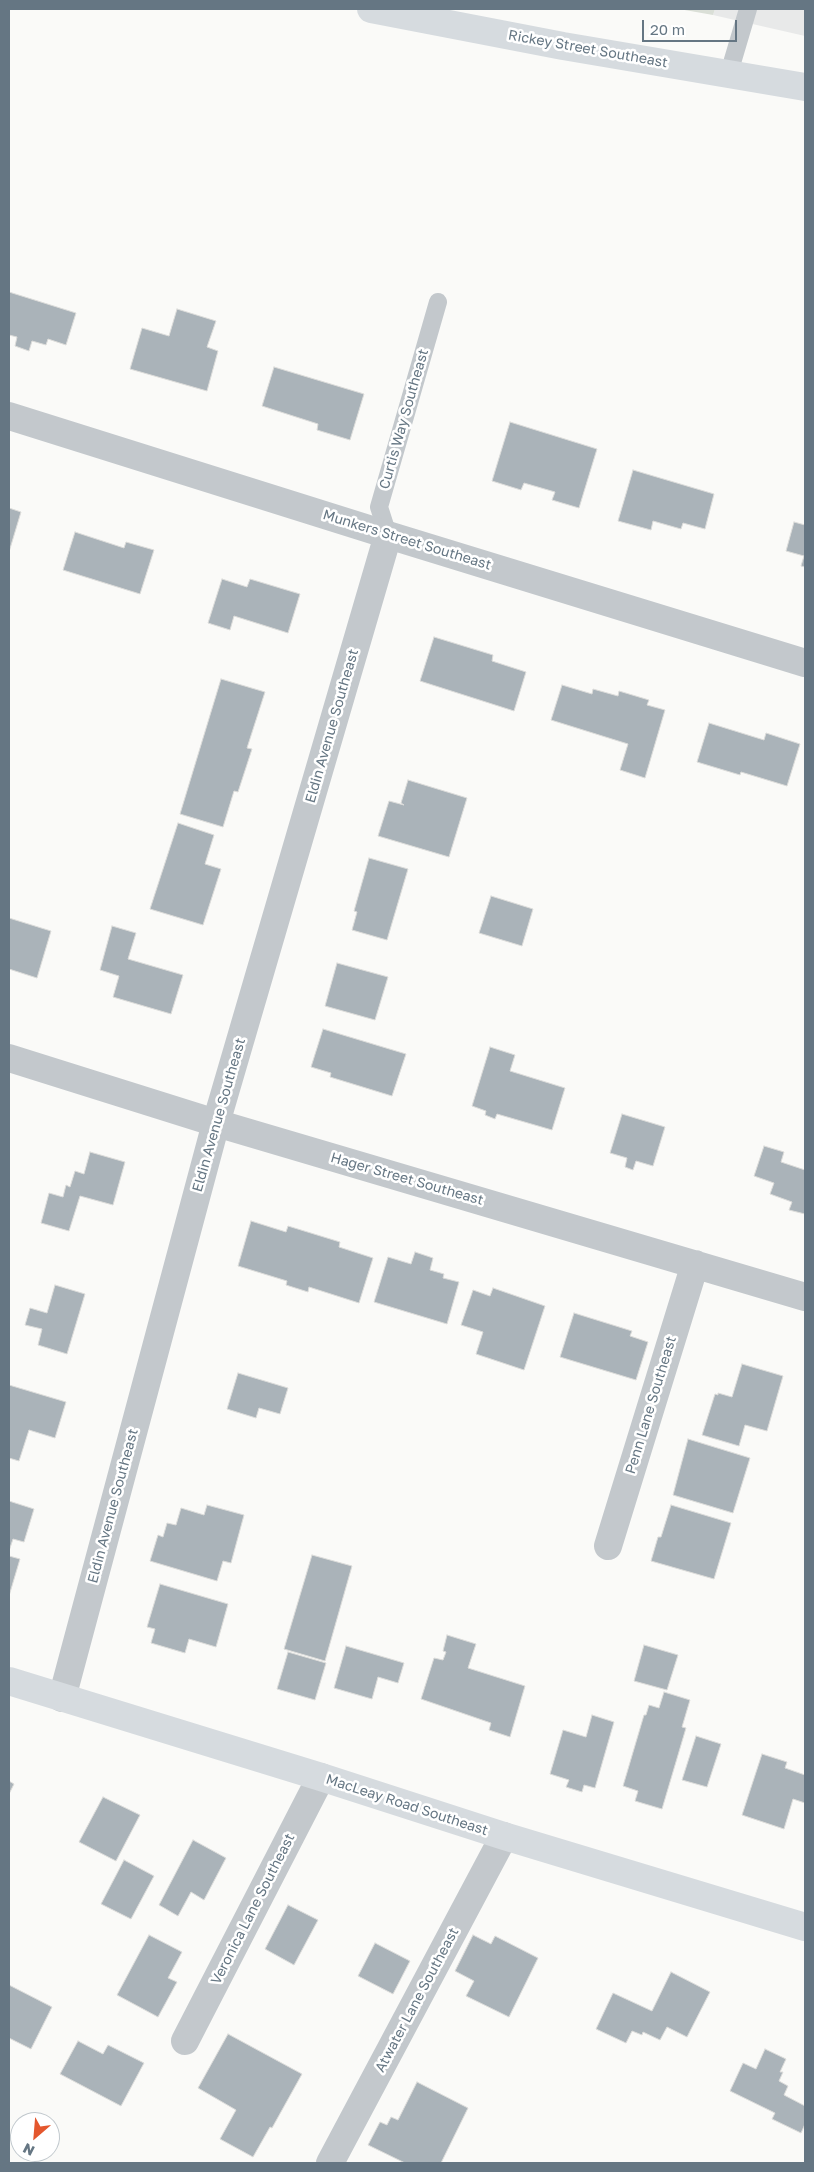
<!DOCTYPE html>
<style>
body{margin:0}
#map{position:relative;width:814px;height:2172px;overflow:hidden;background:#fafaf8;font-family:"Golos Text",sans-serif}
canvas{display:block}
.frame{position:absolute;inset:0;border:10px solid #657683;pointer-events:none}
.north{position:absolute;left:10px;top:2112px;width:50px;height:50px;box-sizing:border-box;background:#fff;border:1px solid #c1c8cd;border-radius:50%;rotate:207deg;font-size:14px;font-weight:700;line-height:20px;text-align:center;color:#657683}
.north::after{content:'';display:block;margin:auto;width:18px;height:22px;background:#e4572e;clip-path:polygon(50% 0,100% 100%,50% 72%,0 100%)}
.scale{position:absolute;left:642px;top:20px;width:95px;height:22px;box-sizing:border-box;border:2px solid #657683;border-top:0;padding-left:6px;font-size:15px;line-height:18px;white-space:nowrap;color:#657683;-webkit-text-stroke:4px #fff;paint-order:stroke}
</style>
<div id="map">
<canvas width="814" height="2172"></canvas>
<div class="frame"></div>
<div class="north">N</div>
<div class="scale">20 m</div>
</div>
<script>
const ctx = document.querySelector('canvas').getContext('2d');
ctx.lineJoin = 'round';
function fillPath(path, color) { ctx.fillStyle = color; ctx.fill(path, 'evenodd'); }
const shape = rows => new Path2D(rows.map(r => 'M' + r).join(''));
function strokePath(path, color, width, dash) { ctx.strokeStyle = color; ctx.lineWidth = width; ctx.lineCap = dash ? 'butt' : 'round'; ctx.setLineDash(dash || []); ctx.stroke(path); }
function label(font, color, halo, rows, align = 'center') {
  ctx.font = font + ' "Golos Text",sans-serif'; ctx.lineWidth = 5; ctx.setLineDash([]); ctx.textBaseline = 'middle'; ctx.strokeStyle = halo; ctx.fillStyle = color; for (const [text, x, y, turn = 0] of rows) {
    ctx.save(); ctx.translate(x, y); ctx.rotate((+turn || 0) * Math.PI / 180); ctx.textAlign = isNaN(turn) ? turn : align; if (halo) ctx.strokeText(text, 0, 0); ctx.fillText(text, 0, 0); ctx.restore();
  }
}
const built = shape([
 [715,9,805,9,805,36,713,15]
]);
const green = shape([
 [679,9,715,9,713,15]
]);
const building = shape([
 [9,292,76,313,66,345,48,339,46,345,32,341,29,351,15,346,17,337,9,335,9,292],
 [177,309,216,321,207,347,218,351,207,391,130,369,142,328,169,336,177,309],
 [274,367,364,394,350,440,317,430,318,424,262,406,274,367],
 [510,422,597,449,579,508,552,500,555,492,524,483,521,490,492,481,510,422],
 [633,470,714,494,705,529,683,523,681,529,653,521,651,530,618,521,633,470],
 [9,508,21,512,9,552,9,508],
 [794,522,805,525,805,567,801,566,804,556,786,551,794,522],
 [75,532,124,548,126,542,154,550,140,594,63,570,75,532],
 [222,579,247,587,250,579,300,594,288,633,234,616,230,630,208,623,222,579],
 [434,637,493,655,492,661,526,672,514,711,420,681,434,637],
 [221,679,265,692,247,748,252,749,238,792,234,791,223,827,180,814,221,679],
 [562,685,592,694,593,689,618,696,619,691,649,700,647,705,665,710,645,778,620,770,628,744,551,720,562,685],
 [709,723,764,740,766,733,800,744,787,786,741,772,740,775,697,762,709,723],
 [408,780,467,798,449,857,378,836,389,801,404,805,401,803,408,780],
 [178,823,214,835,205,864,221,869,203,925,150,909,178,823],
 [369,858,408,869,387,940,352,930,357,912,354,911,369,858],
 [491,896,533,909,522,946,479,933,491,896],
 [9,918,51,931,37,978,9,969,9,918],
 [112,926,136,933,128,959,183,975,171,1014,113,997,119,976,100,970,112,926],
 [337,963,388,977,375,1020,325,1006,337,963],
 [323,1029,406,1054,392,1096,330,1077,331,1073,311,1067,323,1029],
 [490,1047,515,1055,510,1071,565,1088,552,1130,497,1114,495,1119,485,1115,486,1111,472,1106,490,1047],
 [622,1114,665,1127,653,1166,636,1161,633,1170,625,1167,627,1158,610,1153,622,1114],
 [764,1146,784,1152,781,1162,805,1170,805,1214,789,1210,792,1202,770,1194,774,1183,754,1176,764,1146],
 [90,1152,125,1162,113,1205,80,1196,69,1231,41,1223,49,1193,63,1197,66,1185,70,1187,75,1171,84,1174,90,1152],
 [251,1221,286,1232,288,1226,340,1242,339,1247,373,1258,359,1303,309,1287,308,1292,286,1285,287,1281,238,1266,251,1221],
 [415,1252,433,1258,430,1270,444,1274,443,1278,459,1282,447,1324,374,1302,388,1257,411,1264,415,1252],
 [55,1285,85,1294,67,1354,38,1345,42,1329,25,1325,30,1308,47,1313,55,1285],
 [493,1288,545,1306,524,1370,476,1354,483,1332,461,1325,473,1290,490,1296,493,1288],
 [574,1313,632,1331,630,1336,648,1342,636,1380,560,1357,574,1313],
 [742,1364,783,1376,767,1431,745,1425,739,1446,702,1435,715,1394,718,1395,718,1393,732,1397,742,1364],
 [238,1373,288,1388,280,1414,259,1408,256,1418,227,1409,238,1373],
 [9,1385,66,1402,55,1438,29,1430,19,1461,9,1458,9,1385],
 [688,1439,750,1458,733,1513,673,1495,688,1439],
 [9,1501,34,1509,24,1542,13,1539,9,1551,9,1501],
 [207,1505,244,1515,231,1563,223,1561,217,1581,150,1561,158,1535,163,1537,167,1523,176,1525,181,1508,204,1515,207,1505],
 [671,1505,731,1523,714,1579,651,1561,658,1537,661,1537,671,1505],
 [312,1555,352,1566,325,1661,284,1649,312,1555],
 [9,1556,20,1559,9,1596,9,1556],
 [160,1584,228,1604,216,1647,189,1639,185,1653,151,1643,155,1629,147,1627,160,1584],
 [447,1635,476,1644,468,1668,525,1686,510,1737,489,1730,491,1723,421,1699,434,1658,443,1660,446,1652,443,1651,447,1635],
 [644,1645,678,1655,667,1690,634,1681,644,1645],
 [346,1646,404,1663,398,1683,378,1677,372,1699,334,1688,346,1646],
 [288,1652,326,1663,315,1700,277,1689,288,1652],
 [664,1692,690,1700,682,1727,686,1728,662,1809,635,1801,638,1791,623,1786,644,1715,646,1715,649,1705,659,1708,664,1692],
 [592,1715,614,1722,595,1788,584,1785,582,1792,566,1787,569,1780,550,1774,563,1730,586,1737,592,1715],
 [696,1736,721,1744,707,1787,682,1780,696,1736],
 [762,1754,787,1762,785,1768,805,1775,805,1803,793,1799,784,1829,742,1815,762,1754],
 [9,1781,14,1784,9,1794,9,1781],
 [103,1797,140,1815,116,1861,79,1842,103,1797],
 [193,1840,226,1858,204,1900,191,1892,178,1916,159,1905,193,1840],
 [124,1860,154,1876,131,1919,101,1904,124,1860],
 [288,1905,318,1920,294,1965,265,1949,288,1905],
 [149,1935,182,1952,168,1978,177,1982,158,2017,117,1995,149,1935],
 [473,1935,491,1944,495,1936,538,1958,509,2017,466,1996,474,1981,455,1971,473,1935],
 [375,1943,410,1961,393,1994,358,1976,375,1943],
 [671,1972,710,1992,687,2037,667,2027,660,2040,643,2032,642,2035,632,2031,626,2043,596,2029,613,1993,652,2011,671,1972],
 [9,1985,52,2007,31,2049,9,2038,9,1985],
 [228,2034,302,2074,272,2128,270,2127,253,2157,220,2139,236,2110,198,2088,228,2034],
 [78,2041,103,2054,108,2045,144,2063,121,2106,60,2074,78,2041],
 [765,2049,786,2059,780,2072,783,2072,779,2081,788,2086,784,2095,805,2106,805,2124,801,2133,772,2119,775,2113,730,2091,743,2063,756,2069,765,2049],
 [417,2082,468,2108,441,2163,405,2163,368,2145,380,2122,387,2125,391,2117,398,2120,417,2082]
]);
const lane = shape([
 [729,73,748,9],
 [388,535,379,507,438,302]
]);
const street = shape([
 [9,416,388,535,805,663],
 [9,1058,216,1123,805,1297],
 [608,1546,695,1264],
 [62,1698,216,1123,388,535],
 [185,2041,321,1777],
 [330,2163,504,1836]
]);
const secondary = shape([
 [371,9,563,46,805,87],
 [9,1681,321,1777,504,1836,805,1927]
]);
const streetNames = [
 ["Rickey Street Southeast",588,49,10],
 ["Curtis Way Southeast",404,419,-74],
 ["Munkers Street Southeast",407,540,17],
 ["Eldin Avenue Southeast",332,726,-74],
 ["Eldin Avenue Southeast",219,1115,-74],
 ["Hager Street Southeast",407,1179,16],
 ["Penn Lane Southeast",651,1405,-73],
 ["Eldin Avenue Southeast",113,1506,-75],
 ["MacLeay Road Southeast",407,1805,18],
 ["Veronica Lane Southeast",253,1909,-63],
 ["Atwater Lane Southeast",417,2000,-62]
];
fillPath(built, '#e8e9e9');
fillPath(green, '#dadfd7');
fillPath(building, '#aab3b9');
strokePath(building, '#dcdcda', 1);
strokePath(lane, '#c3c8cc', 18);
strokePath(street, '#c3c8cc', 28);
strokePath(secondary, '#d6dbdf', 28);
label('14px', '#657683', '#fff', streetNames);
</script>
